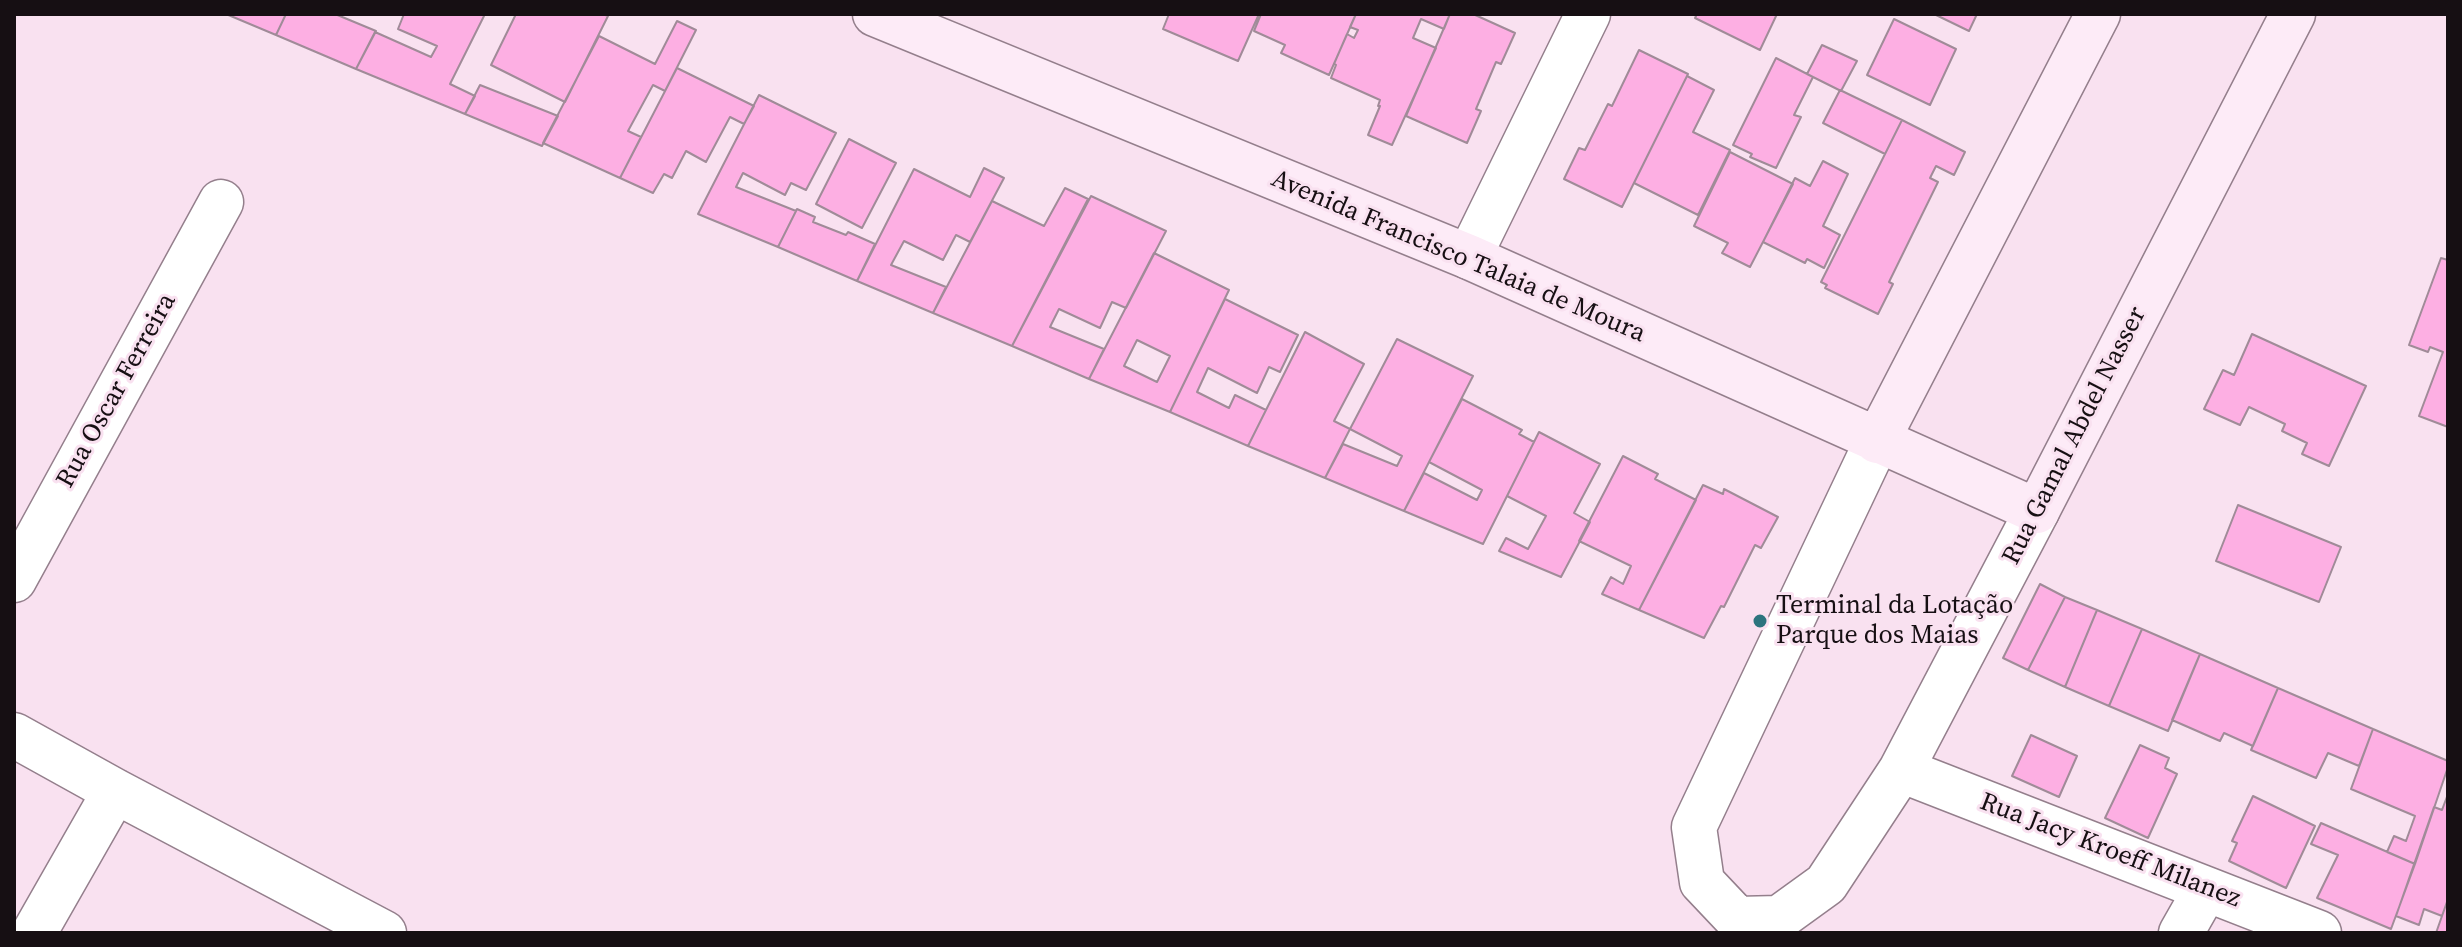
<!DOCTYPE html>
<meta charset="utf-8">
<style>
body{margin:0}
#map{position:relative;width:2462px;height:947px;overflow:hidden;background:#f9e1f0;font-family:"Source Serif 4",serif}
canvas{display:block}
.frame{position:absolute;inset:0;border:16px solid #160f13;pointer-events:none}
</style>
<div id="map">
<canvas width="2462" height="947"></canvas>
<div class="frame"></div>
</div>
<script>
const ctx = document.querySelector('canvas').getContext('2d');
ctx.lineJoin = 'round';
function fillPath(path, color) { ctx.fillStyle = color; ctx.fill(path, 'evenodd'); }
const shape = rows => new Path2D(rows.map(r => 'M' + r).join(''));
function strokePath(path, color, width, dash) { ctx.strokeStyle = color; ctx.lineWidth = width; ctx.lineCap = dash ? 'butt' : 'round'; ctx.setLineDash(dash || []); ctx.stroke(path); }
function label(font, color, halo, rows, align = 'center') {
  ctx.font = font + ' "Source Serif 4",serif'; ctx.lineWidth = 6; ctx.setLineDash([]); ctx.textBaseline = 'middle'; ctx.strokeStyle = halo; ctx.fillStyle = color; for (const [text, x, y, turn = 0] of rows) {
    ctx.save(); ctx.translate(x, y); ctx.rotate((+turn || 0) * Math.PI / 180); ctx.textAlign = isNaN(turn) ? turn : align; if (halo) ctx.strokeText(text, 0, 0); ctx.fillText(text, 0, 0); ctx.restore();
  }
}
const building = shape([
 [226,14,286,14,276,35,226,14],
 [286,14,335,14,376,31,356,69,276,35,286,14],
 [404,14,485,14,450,84,475,96,465,114,356,69,375,32,431,57,437,46,398,29,404,14],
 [516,14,603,14,608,16,565,102,491,65,516,14],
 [1169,14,1259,14,1238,61,1163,29,1169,14],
 [1261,14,1356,14,1329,75,1281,53,1285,45,1254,31,1261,14],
 [1356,14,1450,14,1444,29,1421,19,1413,38,1436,48,1392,145,1368,135,1380,106,1378,106,1380,100,1331,78,1336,65,1334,64,1347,34,1354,38,1358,30,1350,27,1356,14],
 [1450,14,1473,14,1515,33,1501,64,1496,62,1476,109,1481,111,1467,143,1406,116,1450,14],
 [1697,14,1777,14,1760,50,1695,18,1697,14],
 [1934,14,1977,14,1969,31,1934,14],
 [1894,19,1956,49,1930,105,1867,75,1894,19],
 [677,21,696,30,665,91,653,85,628,131,641,137,620,178,543,143,599,36,655,64,677,21],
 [1822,45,1857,61,1841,91,1807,74,1822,45],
 [1639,50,1688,74,1622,207,1564,179,1579,148,1585,150,1608,104,1612,106,1639,50],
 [1776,58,1813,77,1794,115,1801,117,1776,168,1750,157,1752,154,1733,145,1776,58],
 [677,68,754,106,744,124,730,117,706,162,686,151,672,178,664,174,653,193,620,178,677,68],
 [1687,76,1714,90,1693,132,1730,150,1698,215,1634,183,1687,76],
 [480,85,558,116,542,146,465,114,480,85],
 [1840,90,1902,120,1885,154,1823,123,1840,90],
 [759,95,836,133,806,190,791,183,785,195,743,173,736,187,796,211,778,247,698,214,759,95],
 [1902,120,1965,152,1954,175,1936,166,1930,178,1938,182,1889,282,1893,284,1878,314,1825,288,1827,285,1821,282,1902,120],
 [849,139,896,163,862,228,816,204,849,139],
 [1730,152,1793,184,1750,267,1722,253,1728,243,1694,226,1730,152],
 [1823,161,1848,174,1823,226,1840,235,1824,268,1807,259,1805,263,1763,242,1795,178,1810,186,1823,161],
 [984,168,1004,178,970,242,956,235,943,260,904,241,891,265,946,287,933,313,857,281,914,169,970,197,984,168],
 [1065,188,1088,199,1012,346,933,313,992,201,1044,226,1065,188],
 [1091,196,1166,231,1126,308,1112,302,1100,328,1059,309,1050,327,1104,349,1089,379,1012,346,1091,196],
 [797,209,815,217,813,222,846,235,848,232,875,244,857,281,778,247,797,209],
 [1154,253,1229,290,1170,412,1089,379,1154,253],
 [1137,340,1170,356,1157,382,1124,366,1137,340],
 [2441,258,2448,260,2448,427,2419,416,2443,352,2430,347,2428,352,2409,345,2441,258],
 [1225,299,1298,335,1280,372,1269,367,1257,393,1208,368,1197,392,1229,408,1235,395,1266,410,1248,446,1170,412,1225,299],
 [1305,332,1364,364,1334,421,1350,429,1325,478,1248,446,1305,332],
 [2252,334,2366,386,2329,466,2302,454,2307,443,2282,431,2285,424,2249,407,2240,425,2204,409,2223,370,2234,375,2252,334],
 [1397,339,1473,376,1404,511,1325,478,1343,444,1397,466,1402,456,1350,429,1397,339],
 [1462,399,1522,430,1519,434,1534,442,1483,544,1404,511,1424,473,1477,500,1482,490,1429,462,1462,399],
 [1539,432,1600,464,1574,513,1590,522,1561,577,1499,551,1506,538,1528,549,1546,516,1507,496,1539,432],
 [1623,456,1658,474,1655,479,1696,500,1639,610,1602,594,1611,577,1623,584,1631,566,1579,541,1623,456],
 [1703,485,1723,494,1724,489,1778,517,1761,548,1755,545,1724,607,1721,606,1704,638,1639,610,1703,485],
 [2238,505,2341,547,2319,602,2216,561,2238,505],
 [2040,584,2065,597,2028,670,2003,658,2040,584],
 [2065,597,2097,610,2065,687,2028,670,2065,597],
 [2097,610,2142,629,2109,706,2065,687,2097,610],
 [2142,629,2200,654,2168,731,2109,706,2142,629],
 [2200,654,2278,688,2253,746,2224,733,2220,741,2172,720,2200,654],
 [2278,688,2373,729,2359,766,2328,753,2316,778,2251,750,2278,688],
 [2373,729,2448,761,2448,767,2415,864,2387,852,2394,836,2406,841,2415,816,2351,789,2373,729],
 [2031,735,2077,756,2059,797,2012,776,2031,735],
 [2140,745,2169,758,2165,768,2177,774,2148,838,2105,818,2140,745],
 [2448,794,2448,899,2442,916,2424,909,2419,925,2396,916,2434,807,2442,810,2448,794],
 [2253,796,2315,826,2286,888,2229,861,2237,843,2232,841,2253,796],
 [2321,823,2415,864,2391,929,2317,898,2338,855,2311,844,2321,823],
 [2448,899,2448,933,2436,933,2448,899]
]);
const street = shape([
 [1469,257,1588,14],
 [1877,441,1694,827,1702,882,1737,919,1779,918,1826,884,1901,770,2037,511],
 [14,580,221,202],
 [14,735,115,791,384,933],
 [1901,770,2319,933],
 [34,933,115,791],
 [2181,933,2206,889]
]);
const secondary = shape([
 [875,14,1469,257,2037,511,2293,14],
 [1877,441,2098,14]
]);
const markers = [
 [1760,621,8,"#2c747e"]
];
const streetNames = [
 ["Avenida Francisco Talaia de Moura",1458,257,23],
 ["Rua Oscar Ferreira",117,391,-61],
 ["Rua Gamal Abdel Nasser",2075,436,-63],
 ["Rua Jacy Kroeff Milanez",2110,851,21]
];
const poiNames = [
 ["Terminal da Lotação",1776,606],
 ["Parque dos Maias",1776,636]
];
fillPath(building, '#fdafe3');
strokePath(building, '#a08b98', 2);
strokePath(street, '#947f8c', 47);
strokePath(secondary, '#947f8c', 47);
strokePath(street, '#fff', 44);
strokePath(secondary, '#fdebf7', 44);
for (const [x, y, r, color] of markers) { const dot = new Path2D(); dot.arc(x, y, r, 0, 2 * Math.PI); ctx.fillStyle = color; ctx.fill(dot); strokePath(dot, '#f9e1f0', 3); }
label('26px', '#160f13', '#f9e1f0', streetNames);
label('26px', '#160f13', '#f9e1f0', poiNames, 'left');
</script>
